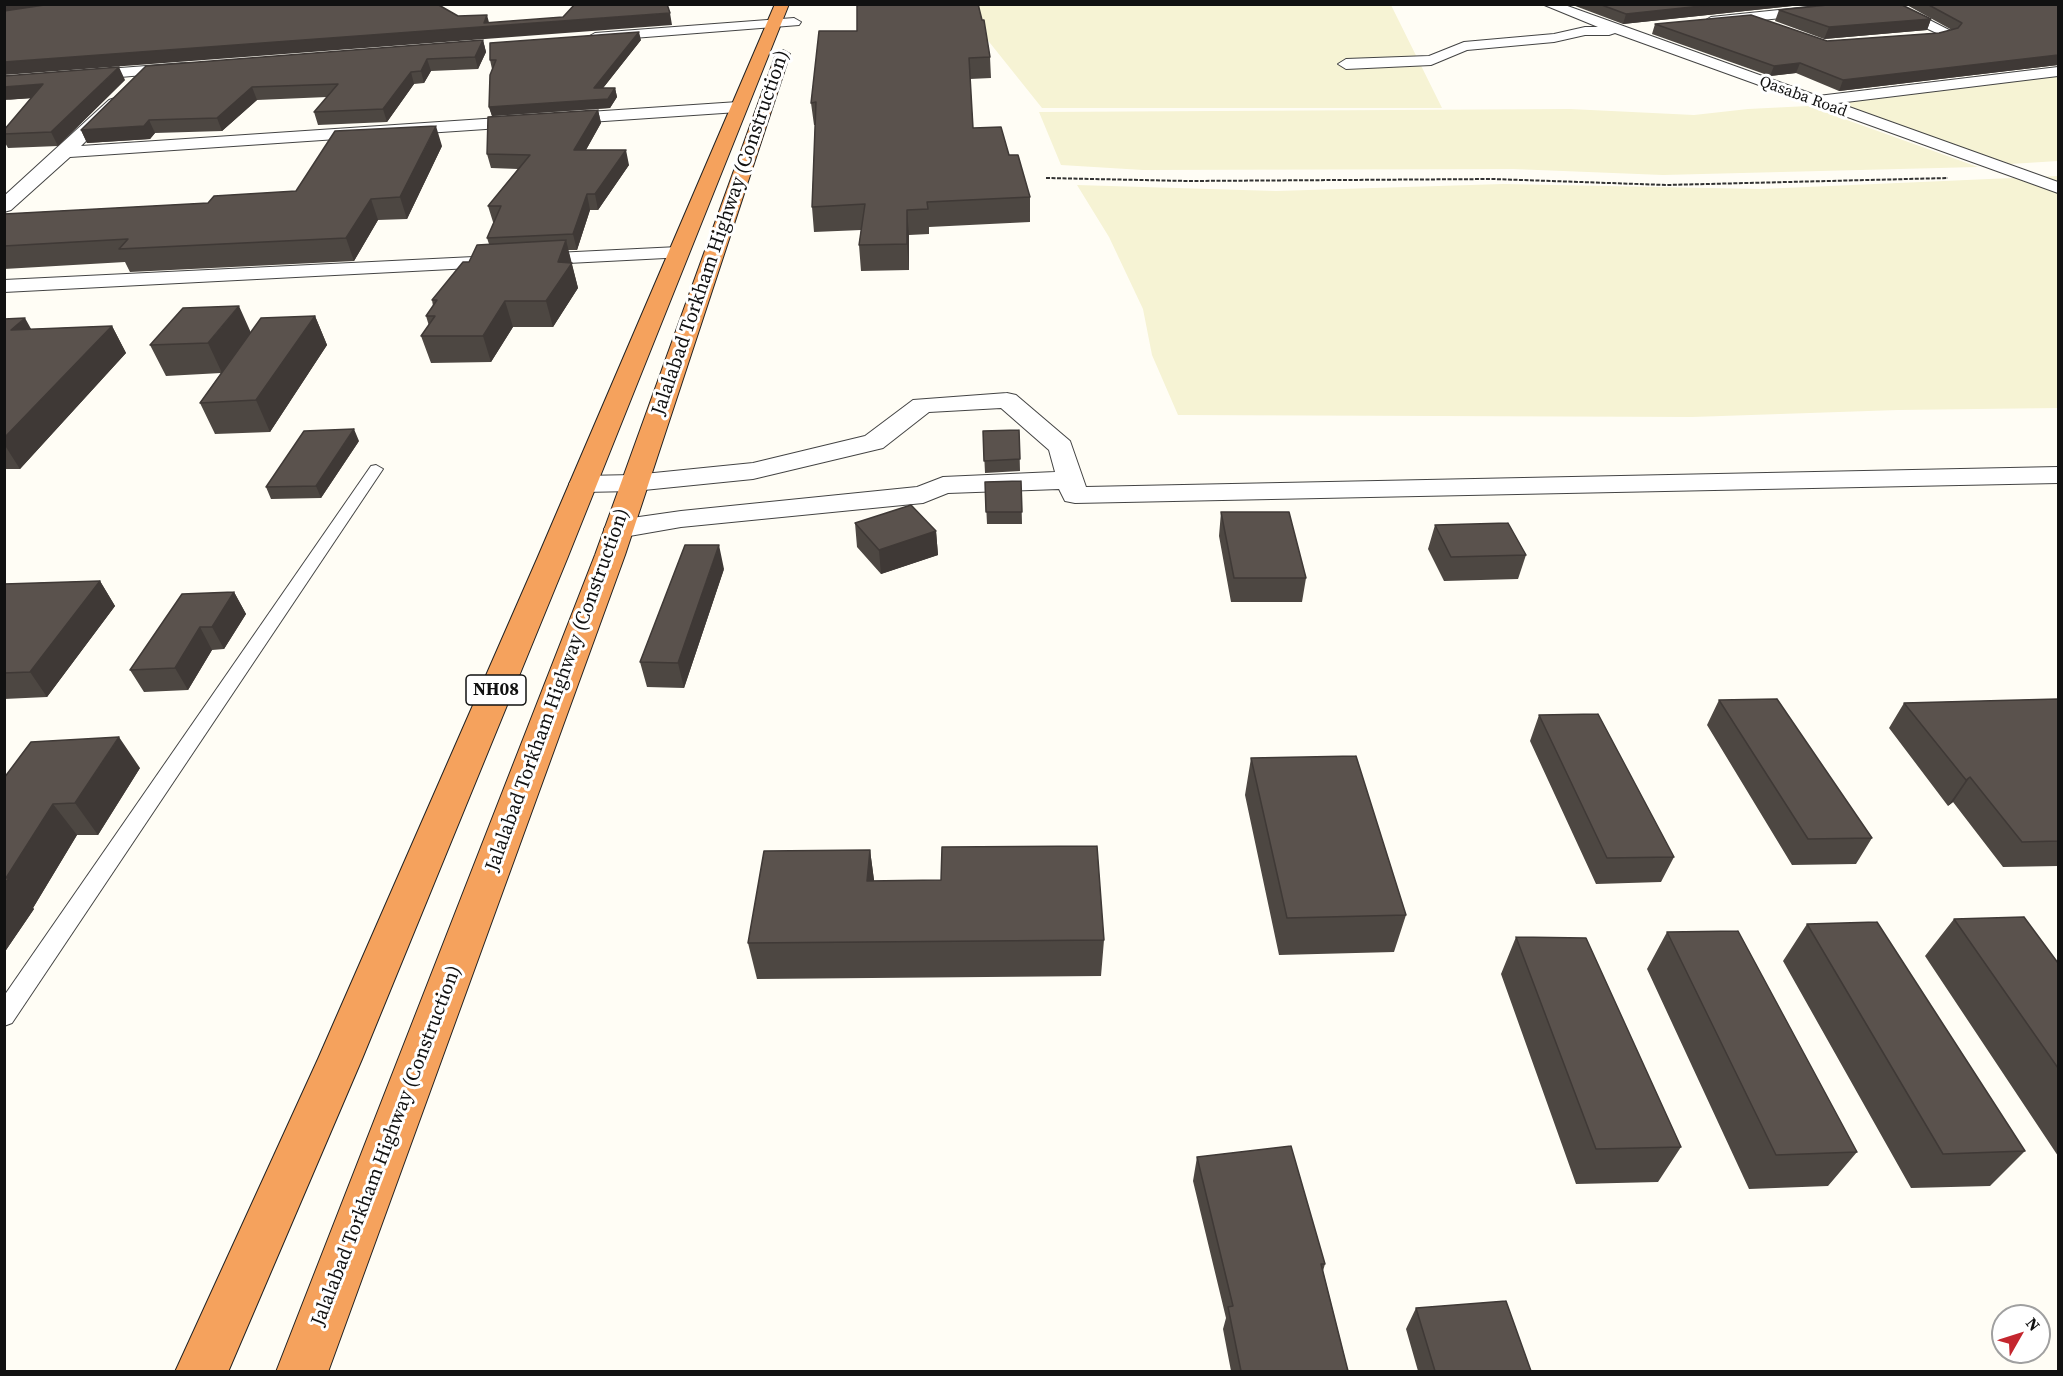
<!DOCTYPE html>
<style>
body{margin:0}
#map{position:relative;width:2063px;height:1376px;overflow:hidden;background:#fffdf5;font-family:"Source Serif 4",serif}
canvas{display:block}
.frame{position:absolute;inset:0;border:6px solid #111;pointer-events:none}
.north{position:absolute;left:1991px;top:1304px;width:60px;height:60px;box-sizing:border-box;background:#fff;border:2px solid #a0a0a0;border-radius:50%;rotate:51deg;font-size:16px;font-weight:700;line-height:24px;text-align:center;color:#111}
.north::after{content:'';display:block;margin:auto;width:21px;height:27px;background:#c4262e;clip-path:polygon(50% 0,100% 100%,50% 72%,0 100%)}
</style>
<div id="map">
<canvas width="2063" height="1376"></canvas>
<div class="frame"></div>
<div class="north">N</div>
</div>
<script>
const ctx = document.querySelector('canvas').getContext('2d');
ctx.lineJoin = 'round';
function fillPath(path, color) { ctx.fillStyle = color; ctx.fill(path, 'evenodd'); }
const shape = rows => new Path2D(rows.map(r => 'M' + r).join(''));
function strokePath(path, color, width, dash) { ctx.strokeStyle = color; ctx.lineWidth = width; ctx.lineCap = dash ? 'butt' : 'round'; ctx.setLineDash(dash || []); ctx.stroke(path); }
function label(font, color, halo, rows, align = 'center') {
  ctx.font = font + ' "Source Serif 4",serif'; ctx.lineWidth = 6; ctx.setLineDash([]); ctx.textBaseline = 'middle'; ctx.strokeStyle = halo; ctx.fillStyle = color; for (const [text, x, y, turn = 0] of rows) {
    ctx.save(); ctx.translate(x, y); ctx.rotate((+turn || 0) * Math.PI / 180); ctx.textAlign = isNaN(turn) ? turn : align; if (halo) ctx.strokeText(text, 0, 0); ctx.fillText(text, 0, 0); ctx.restore();
  }
}
const farmland = shape([
 [972,5,1391,5,1442,108,1042,108,986,38],
 [2058,73,2058,161,2010,164,1831,102],
 [1808,106,1978,167,1663,175,1513,169,1143,170,1061,165,1039,112,1570,109,1694,115,1748,109],
 [2058,176,2058,408,1898,410,1692,417,1178,415,1152,355,1143,309,1109,237,1077,185,1276,191,1503,184,1761,189]
]);
const path = shape([
 [1046,178,1188,181,1493,179,1667,185,1948,178]
]);
const lane = shape([
 [376,465,383,469,12,1023,4,1026,4,996,371,466,376,465]
]);
const street = shape([
 [1542,4,1562,4,1818,96,2058,67,2058,76,1838,103,2058,182,2058,193,1615,33,1609,35,1585,35,1554,42,1467,50,1431,65,1346,69,1338,64,1346,59,1429,56,1464,42,1554,34,1585,27,1598,27,1542,4],
 [1837,4,1898,4,1955,33,1953,36,1943,36,1883,8,1711,25,1704,21,1711,17,1837,4],
 [794,18,801,22,799,25,595,41,588,37,595,33,794,18],
 [185,63,190,65,193,68,190,71,4,87,4,77,185,63],
 [115,98,123,103,121,106,81,146,738,102,746,107,738,112,70,157,11,210,4,212,4,196,109,100,115,98],
 [678,247,685,249,688,253,685,257,4,292,4,280,678,247],
 [1007,393,1016,395,1070,441,1086,487,2058,467,2058,483,1075,503,1065,501,1059,489,948,493,923,503,681,527,618,538,608,535,604,529,608,523,618,520,681,511,917,487,943,477,1055,472,1049,450,1001,408,929,412,883,448,753,479,634,491,583,492,573,490,569,484,573,478,583,476,634,475,753,463,865,436,913,400,1007,393]
]);
const highway = shape([
 [775,4,789,4,567,559,362,1059,228,1372,175,1372,318,1059,537,559,775,4],
 [783,50,790,54,625,555,328,1372,276,1372,595,555,776,54,783,50]
]);
const wall = shape([
 [1570,4,1811,4,1623,24],
 [1905,4,2058,4,2058,66,2058,65,1839,91,1796,73,1770,76,1652,34,1655,24,1827,41,1939,33,1952,30],
 [1779,10,1931,19,1927,30,1824,39,1775,21],
 [857,31,990,57,991,78,970,79,973,128,1009,155,1030,197,1030,222,929,227,929,234,909,235,909,270,861,271,859,245,861,230,814,232,812,207,815,125,814,125,811,103],
 [483,40,486,52,478,69,431,71,424,83,414,84,387,122,318,125,314,112,327,97,257,100,222,131,155,133,150,139,87,143,81,130,146,66],
 [641,40,603,88,615,88,617,97,610,108,492,116,489,107,492,69,490,60],
 [125,80,58,146,8,148,4,141,4,130,31,98,4,100],
 [598,110,601,123,586,150,629,165,598,210,590,210,577,250,568,250,578,288,553,327,513,327,491,362,431,363,421,336,429,326,426,316,433,306,432,300,469,262,489,244,487,238,494,222,493,222,488,206,518,169,491,168,487,154],
 [442,146,407,219,378,220,354,261,130,272,125,262,4,269,4,214,208,203,296,191],
 [315,316,327,345,270,432,215,434,200,403,221,373,166,376,150,345,251,333],
 [4,319,31,329,112,326,126,353,20,469,4,469],
 [1019,430,1020,471,985,473,983,431],
 [359,441,321,498,271,499,266,487],
 [1021,481,1022,524,987,524,985,482],
 [1221,512,1306,578,1302,602,1231,602,1219,536],
 [855,523,936,531,938,555,881,574,857,547],
 [1435,525,1526,555,1518,579,1444,581,1428,549],
 [724,569,684,688,647,687,640,662],
 [100,581,115,606,47,697,4,699,4,584],
 [234,592,246,614,224,649,212,650,188,690,144,692,130,670],
 [2058,699,2058,866,2003,867,1953,802,1948,806,1889,728,1904,703],
 [1719,700,1872,838,1856,864,1792,865,1707,725],
 [1539,715,1674,857,1661,882,1596,884,1530,741],
 [1251,758,1406,915,1394,952,1279,955,1245,795],
 [140,768,98,835,77,835,33,908,34,909,4,953,4,778],
 [870,850,874,881,1104,940,1101,976,757,979,748,943],
 [1954,919,2058,963,2058,1156,1925,956],
 [1807,924,2025,1151,1990,1186,1911,1188,1783,961],
 [1667,932,1857,1152,1828,1186,1749,1189,1647,969],
 [1516,937,1681,1147,1658,1182,1576,1184,1501,974],
 [1197,1157,1325,1264,1323,1271,1348,1371,1231,1371,1223,1329,1226,1318,1193,1181],
 [1416,1308,1531,1371,1418,1371,1406,1329]
]);
const shadedWall = shape([
 [4,4,48,4,4,12],
 [1720,4,1811,4,1623,24,1626,14],
 [670,13,672,25,4,75,4,62,484,23,487,15,490,26],
 [1931,19,1927,30,1824,39,1829,27],
 [639,32,641,40,596,97,594,88],
 [483,40,486,52,478,69,475,57],
 [2058,55,2058,65,1839,91,1843,80],
 [427,59,431,71,424,83,421,71],
 [1800,63,1796,73,1770,76,1774,66],
 [119,67,125,80,58,146,51,132],
 [411,72,414,84,387,122,383,109],
 [43,84,49,97,4,100,4,87],
 [252,87,257,100,222,131,217,118],
 [615,88,617,97,610,108,492,116,489,107],
 [598,110,601,123,578,164,574,150],
 [149,120,155,133,150,139,87,143,81,130],
 [436,126,442,146,407,219,400,197],
 [626,150,629,165,598,210,595,194],
 [587,194,590,210,577,250,573,234],
 [371,199,378,220,354,261,346,238],
 [907,210,909,235,909,270,907,244],
 [566,240,578,288,553,327,546,301],
 [505,301,513,327,491,362,483,336],
 [239,306,252,335,222,373,208,343],
 [315,316,327,345,270,432,256,400],
 [25,318,40,345,11,330],
 [112,326,126,353,20,469,4,444,4,438],
 [354,429,359,441,321,498,316,486],
 [936,531,938,555,881,574,879,550],
 [719,545,724,569,684,688,678,663],
 [100,581,115,606,47,697,30,672],
 [234,592,246,614,224,649,212,627],
 [200,627,212,650,188,690,175,668],
 [119,737,140,768,98,835,75,803],
 [1970,777,1953,802,1948,806,1966,780],
 [53,804,77,835,33,908,34,909,4,953,4,884,6,878],
 [870,850,875,887,867,881]
]);
const building = shape([
 [51,4,437,4,458,16,487,15,484,23,563,17,575,4,667,4,670,13,4,62,4,11,51,4],
 [857,4,978,4,982,20,984,20,990,57,969,58,973,128,1001,127,1009,155,1018,155,1030,197,927,202,928,209,907,210,907,244,859,245,865,204,812,207,816,102,811,103,819,31,857,31,857,4],
 [1599,4,1720,4,1626,14,1599,4],
 [1837,4,1900,4,1931,19,1829,27,1779,10,1837,4],
 [1927,4,2058,4,2058,55,1843,80,1800,63,1774,66,1655,24,1751,15,1827,41,1939,33,1958,28,1962,23,1927,4],
 [639,32,594,88,615,88,608,99,489,107,490,75,496,60,490,60,490,43,639,32],
 [483,40,475,57,427,59,421,71,411,72,383,109,314,112,338,84,252,87,217,118,149,120,144,126,81,130,146,66,483,40],
 [119,67,51,132,4,134,4,130,43,84,4,87,4,76,119,67],
 [598,110,574,150,626,150,595,194,587,194,573,234,487,238,501,206,488,206,530,155,487,154,488,117,598,110],
 [436,126,400,197,371,199,346,238,119,249,128,239,4,246,4,214,208,203,214,196,296,191,335,131,436,126],
 [566,240,558,262,572,263,546,301,505,301,483,336,421,336,435,316,426,316,437,300,432,300,463,262,469,262,477,245,566,240],
 [239,306,208,343,150,345,183,308,239,306],
 [315,316,256,400,200,403,261,318,315,316],
 [25,318,11,330,112,326,4,438,4,319,25,318],
 [354,429,316,486,266,487,304,431,354,429],
 [1019,430,1020,459,984,461,983,431,1019,430],
 [1021,481,1022,512,986,512,985,482,1021,481],
 [911,505,936,531,879,550,855,523,911,505],
 [1221,512,1289,512,1306,578,1234,578,1221,512],
 [1508,523,1526,555,1451,557,1435,525,1508,523],
 [685,545,719,545,678,663,640,662,685,545],
 [100,581,30,672,4,673,4,584,100,581],
 [234,592,212,627,200,627,175,668,130,670,182,594,234,592],
 [1777,699,1872,838,1808,839,1719,700,1777,699],
 [2058,699,2058,841,2022,842,1970,777,1966,780,1904,703,2058,699],
 [1598,714,1674,857,1607,858,1539,715,1598,714],
 [119,737,75,803,53,804,6,878,9,878,4,884,4,778,31,742,119,737],
 [1356,756,1406,915,1287,918,1251,758,1356,756],
 [1097,846,1104,940,748,943,764,851,870,850,867,881,941,880,942,847,1097,846],
 [2024,917,2058,963,2058,1068,1954,919,2024,917],
 [1877,922,2025,1151,1943,1154,1807,924,1877,922],
 [1738,931,1857,1152,1776,1155,1667,932,1738,931],
 [1516,937,1586,938,1681,1147,1596,1149,1516,937],
 [1291,1146,1325,1264,1321,1264,1348,1371,1241,1371,1228,1307,1233,1306,1197,1157,1291,1146],
 [1506,1301,1531,1371,1435,1371,1416,1308,1506,1301]
]);
const farStreetnames = [
 ["Qasaba Road",1803,97,20]
];
const shields = [
 [496,690,60]
];
const shieldNames = [
 ["NH08",496,690]
];
const streetNames = [
 ["Jalalabad Torkham Highway (Construction)",721,233,-71],
 ["Jalalabad Torkham Highway (Construction)",558,690,-70],
 ["Jalalabad Torkham Highway (Construction)",387,1146,-69]
];
fillPath(farmland, '#f6f3d4');
strokePath(lane, '#444', 2);
strokePath(street, '#444', 2);
strokePath(highway, '#222', 2);
strokePath(path, '#333', 2, [4, 1.5]);
fillPath(lane, '#fff');
fillPath(street, '#fff');
fillPath(highway, '#f5a25d');
fillPath(wall, '#4d4742');
fillPath(shadedWall, '#3f3936');
fillPath(building, '#5a524d');
strokePath(building, '#3f3936', 1.5);
label('16px', '#111', '#fff', farStreetnames);
for (const [x, y, w] of shields) { const box = new Path2D(); box.roundRect(x - w / 2, y - 15, w, 30, 4.5); ctx.fillStyle = '#fff'; ctx.fill(box); strokePath(box, '#111', 1.5); }
label('bold 18px', '#111', null, shieldNames);
label('20px', '#111', '#fff', streetNames);
</script>
